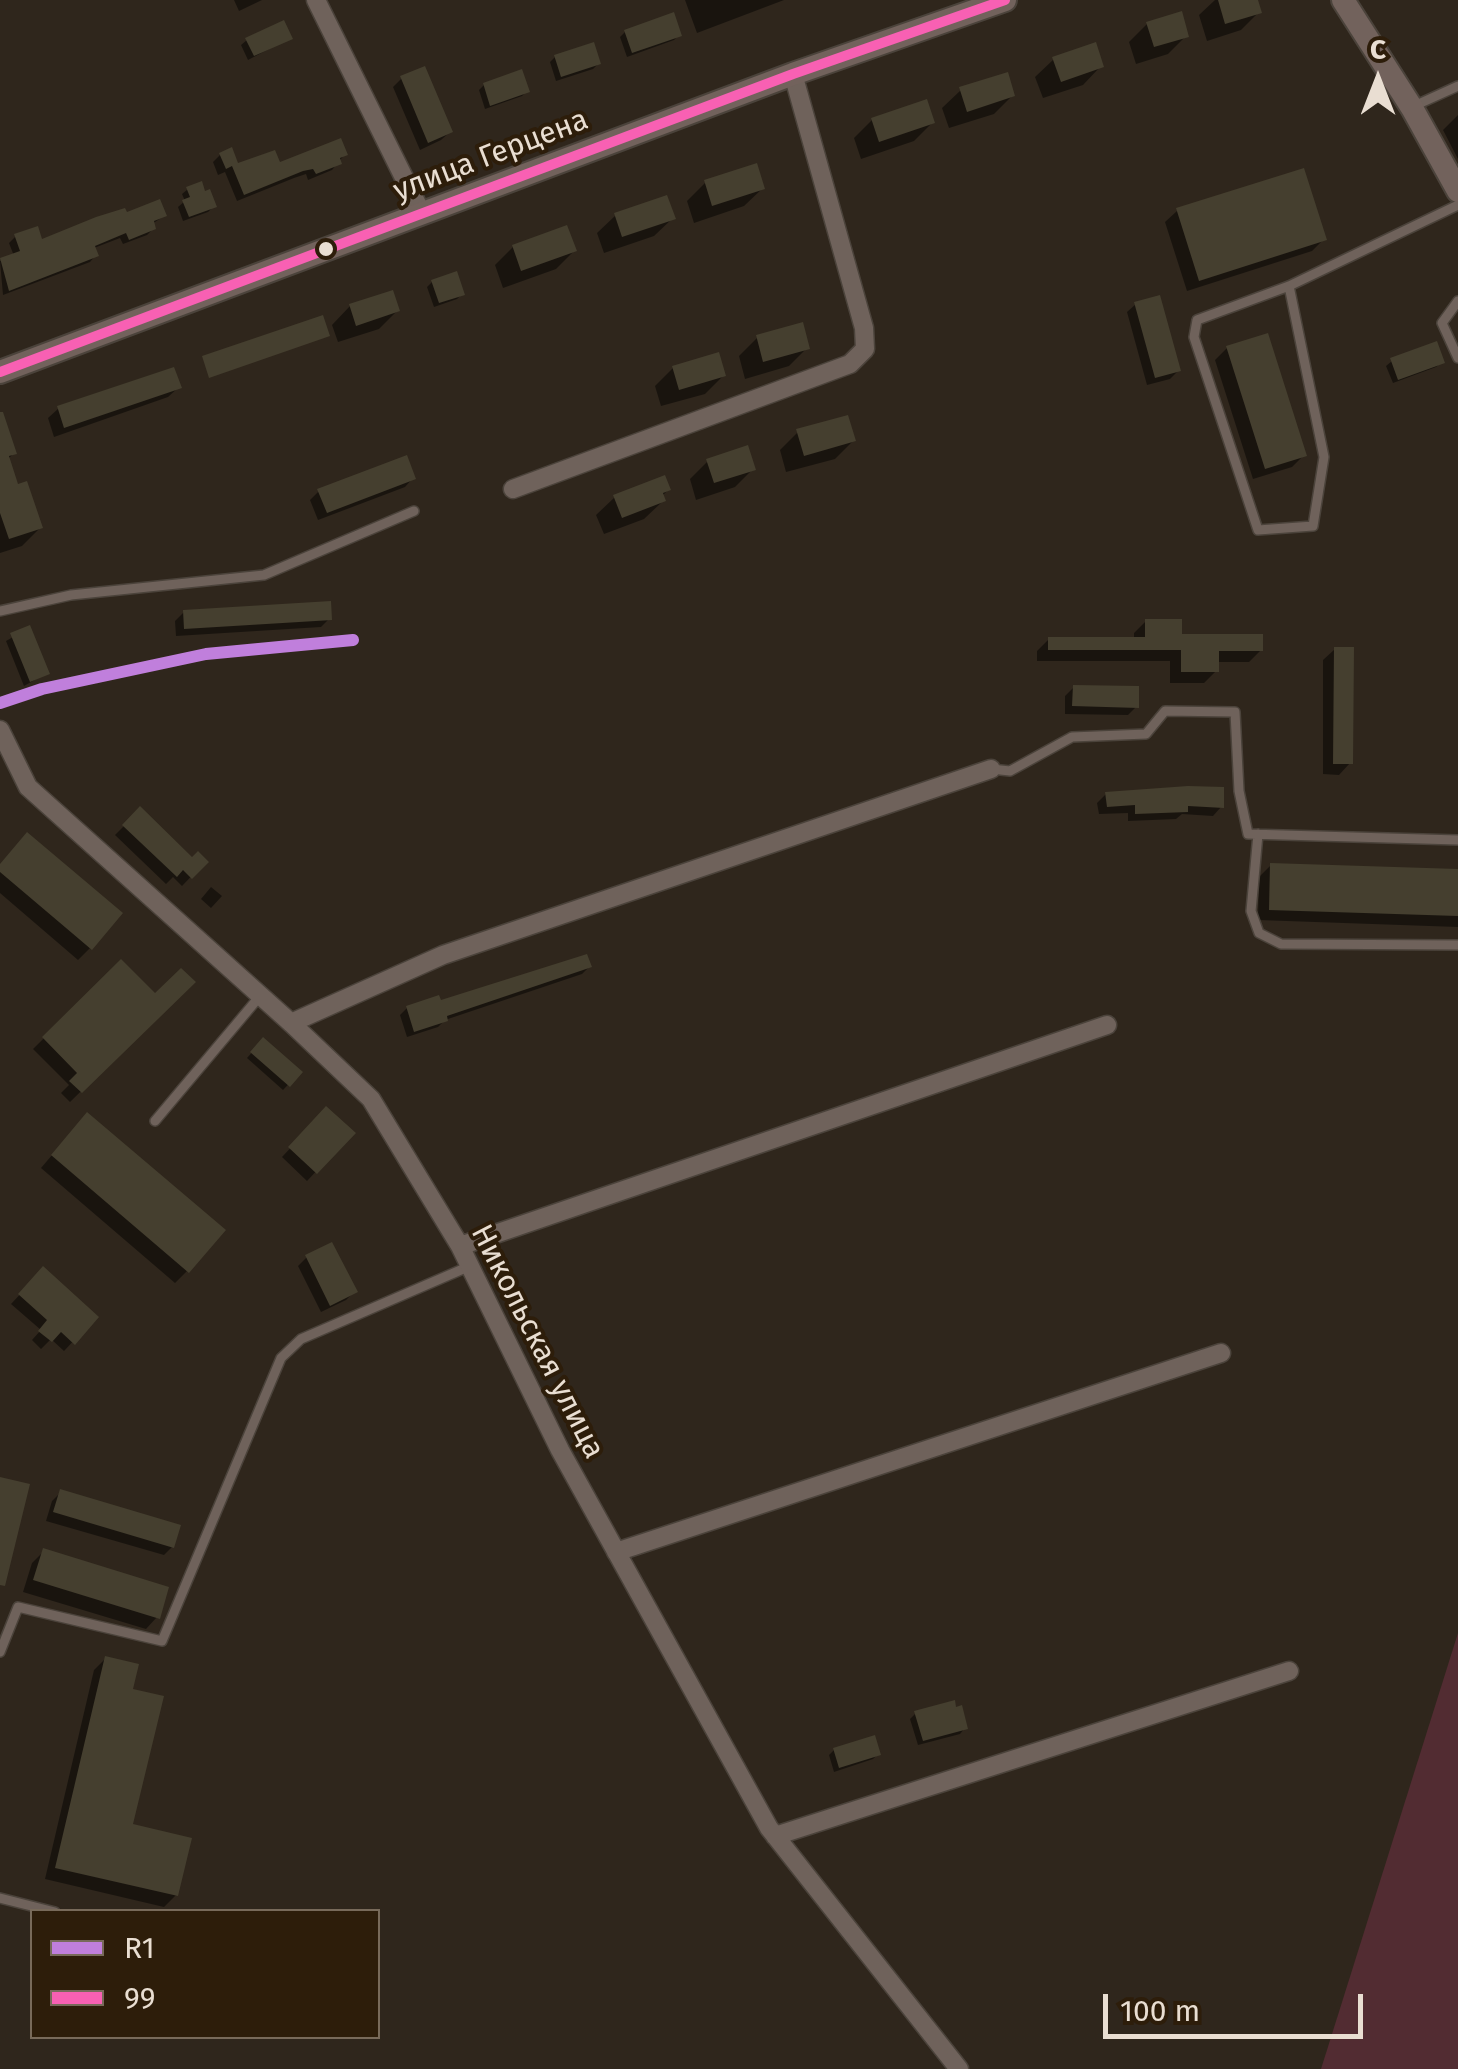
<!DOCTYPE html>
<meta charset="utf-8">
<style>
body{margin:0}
#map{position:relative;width:1458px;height:2069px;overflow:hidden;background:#2f261c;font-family:"Fira Sans",sans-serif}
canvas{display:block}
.legend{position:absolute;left:30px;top:1909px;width:350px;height:130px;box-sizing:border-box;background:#2d1d0a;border:2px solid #786a5a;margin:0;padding:12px 18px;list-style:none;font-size:30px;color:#e9ded2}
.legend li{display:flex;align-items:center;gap:20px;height:50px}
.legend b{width:50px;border:2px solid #786a5a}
.north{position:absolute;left:1328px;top:30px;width:100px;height:100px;-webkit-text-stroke:8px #2d1d0a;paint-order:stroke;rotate:0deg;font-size:28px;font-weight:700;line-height:40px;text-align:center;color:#e9ded2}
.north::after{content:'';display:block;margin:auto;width:35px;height:45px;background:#e9ded2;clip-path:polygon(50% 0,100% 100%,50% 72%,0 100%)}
.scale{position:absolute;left:1103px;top:1994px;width:260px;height:45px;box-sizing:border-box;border:5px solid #e9ded2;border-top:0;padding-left:12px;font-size:30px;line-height:35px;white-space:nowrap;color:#e9ded2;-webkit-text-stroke:8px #2d1d0a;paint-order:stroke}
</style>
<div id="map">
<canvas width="1458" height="2069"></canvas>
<ul class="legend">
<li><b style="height:12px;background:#c07fdc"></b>R1</li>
<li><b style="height:12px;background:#f860b3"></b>99</li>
</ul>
<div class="north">С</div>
<div class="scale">100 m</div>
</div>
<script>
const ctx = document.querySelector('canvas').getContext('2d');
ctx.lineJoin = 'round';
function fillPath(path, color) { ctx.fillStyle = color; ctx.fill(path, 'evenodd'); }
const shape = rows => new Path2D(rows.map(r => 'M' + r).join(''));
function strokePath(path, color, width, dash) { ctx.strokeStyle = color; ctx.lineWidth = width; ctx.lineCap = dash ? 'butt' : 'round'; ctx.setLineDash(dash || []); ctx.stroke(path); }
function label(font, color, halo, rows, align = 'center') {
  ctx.font = font + ' "Fira Sans",sans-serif'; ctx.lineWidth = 8; ctx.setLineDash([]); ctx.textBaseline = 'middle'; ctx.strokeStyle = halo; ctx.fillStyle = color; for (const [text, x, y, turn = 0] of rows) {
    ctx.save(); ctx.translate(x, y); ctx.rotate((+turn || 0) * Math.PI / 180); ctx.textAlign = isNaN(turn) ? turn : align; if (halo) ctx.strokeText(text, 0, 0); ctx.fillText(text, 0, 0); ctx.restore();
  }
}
const green = shape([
 [1458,1633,1458,2069,1321,2069]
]);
const shadow = shape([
 [234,0,262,0,239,11],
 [685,0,784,0,697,33],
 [1215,0,1256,0,1259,12,1241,30,1207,41,1199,15],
 [1147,24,1186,36,1168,54,1136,64,1129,42],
 [625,32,679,35,674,40,627,57,620,37],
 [290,38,248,60,241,45,247,40],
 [555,57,598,64,593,69,556,81,550,62],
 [1054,59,1101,66,1083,85,1043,98,1035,77],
 [402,78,450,132,441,140,420,150,393,87],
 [484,85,527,91,522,96,485,109,479,90],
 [961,90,1013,95,994,114,949,128,942,108],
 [1458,115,1458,159,1443,130],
 [872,120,932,123,914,141,861,159,854,138],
 [345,154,332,170,308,180,306,174,294,178,237,201,225,172,218,175,213,162,220,155,237,166,279,166],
 [705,183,763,188,744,206,694,223,687,201],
 [188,189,204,194,214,206,208,212,183,221,178,207,185,201,182,194],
 [1177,211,1324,239,1312,251,1187,291,1165,222],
 [126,215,164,216,152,224,154,228,147,235,123,244,120,238,94,248,96,255,90,262,3,295,0,261,14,256,9,243,16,236,41,242],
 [616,215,673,218,654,236,604,253,597,233],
 [513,247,574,251,556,269,503,288,495,265],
 [432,282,462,294,457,299,434,307,427,287],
 [1136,304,1178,371,1170,379,1147,385,1127,312],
 [350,306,397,311,379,329,338,342,332,325],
 [757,338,807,348,789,366,745,379,739,356],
 [1227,348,1304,455,1292,467,1253,479,1215,360],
 [1392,361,1442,362,1436,367,1393,383,1386,366],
 [673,368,723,376,705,394,661,406,655,386],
 [179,387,168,397,54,437,48,418,59,408],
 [0,429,14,453,7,460,16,488,40,528,22,546,0,553],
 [798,432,853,441,835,459,786,472,780,450],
 [708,461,753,469,735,487,696,500,690,479],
 [413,478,405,487,318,520,310,500,319,491],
 [668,490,661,497,663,501,644,519,604,534,596,515,615,497],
 [184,612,329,619,321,627,176,636,175,621],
 [1146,621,1179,636,1261,650,1249,662,1216,662,1216,671,1204,683,1170,683,1170,661,1037,661,1037,651,1049,639,1134,639,1134,633],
 [29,628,47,673,24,686,6,641],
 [1335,649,1350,763,1339,775,1323,774,1323,660],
 [1074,687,1136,707,1128,715,1065,714,1065,696],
 [1106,794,1221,807,1213,816,1182,814,1176,819,1128,821,1128,813,1099,814,1097,803],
 [140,810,192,860,205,862,182,886,173,877,166,884,115,835],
 [0,865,90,948,78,960,0,893],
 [1271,865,1458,871,1458,927,1258,920,1259,877],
 [211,887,222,896,211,908,201,899],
 [121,962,155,997,192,982,70,1102,61,1093,69,1085,33,1049],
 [589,967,582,974,445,1020,438,1027,407,1037,400,1015,407,1008],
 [263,1040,300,1072,283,1090,247,1058],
 [327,1109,352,1133,307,1181,282,1157],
 [76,1127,187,1271,175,1283,41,1168],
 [307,1257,355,1291,346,1300,321,1312,298,1266],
 [43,1270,96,1317,64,1351,51,1339,41,1349,32,1340,41,1330,11,1304],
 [61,1492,172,1547,164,1555,46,1521,52,1501],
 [44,1551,157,1617,146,1629,23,1592,32,1563],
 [106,1658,130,1691,130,1826,176,1895,164,1907,45,1879,94,1670],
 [916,1713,965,1728,960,1734,918,1745,910,1719],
 [834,1750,878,1754,873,1759,834,1772,829,1755]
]);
const building = shape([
 [1218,0,1258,0,1262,13,1225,24],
 [1182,11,1189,37,1154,47,1146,22],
 [674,12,682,36,632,53,624,30],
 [284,20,293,39,254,56,245,38],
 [594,42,601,64,561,77,554,55],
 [1096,42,1104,67,1061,82,1052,57],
 [425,66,453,132,428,143,400,76],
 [522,69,530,92,490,106,483,83],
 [1008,72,1015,96,967,112,959,87],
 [927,99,935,123,879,142,871,118],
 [341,138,348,155,340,158,342,164,316,174,313,169,303,171,244,195,232,166,226,169,219,153,232,147,238,163,275,150,280,162],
 [757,163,765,189,712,206,704,180],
 [1304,168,1327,240,1199,281,1176,208],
 [202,181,205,191,210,189,217,207,189,217,182,200,190,197,186,187],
 [667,195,676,219,622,237,614,213],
 [160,199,167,216,154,221,156,229,129,240,126,233,95,246,99,256,9,291,0,258,20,251,14,234,38,226,42,239,96,217,125,208,127,212],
 [567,225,577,251,521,271,512,245],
 [457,271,465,295,439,303,431,280],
 [393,290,400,311,356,326,349,304],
 [1160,295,1181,371,1155,378,1134,302],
 [323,315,330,336,209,378,202,356],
 [803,322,810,349,763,362,756,335],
 [1268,333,1307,456,1265,469,1226,346],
 [1437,341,1445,363,1398,380,1390,358],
 [719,352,726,376,679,390,672,366],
 [174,367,182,388,64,428,57,406],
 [0,412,3,412,17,454,9,456,18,484,27,481,43,528,9,539,0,513],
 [848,415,856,441,804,456,796,429],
 [748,445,756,470,714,483,706,459],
 [407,455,416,479,327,513,317,489],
 [665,475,671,490,663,493,666,501,622,518,613,495],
 [331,601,332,620,184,629,183,610],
 [1145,619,1182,619,1182,634,1263,634,1263,651,1219,651,1219,672,1181,672,1181,650,1048,650,1048,637,1145,637],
 [30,625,50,674,30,682,10,633],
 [1334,647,1354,647,1353,764,1333,764],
 [1073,685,1139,686,1139,708,1072,706],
 [1188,786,1224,787,1224,808,1188,806,1188,812,1135,814,1135,805,1107,807,1105,792],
 [140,806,192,857,198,851,209,862,192,879,183,870,177,877,122,825],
 [27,832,123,913,92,950,0,872,0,864],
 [1270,863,1458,869,1458,916,1269,910],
 [587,954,592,967,447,1016,448,1021,414,1032,406,1006,439,995,441,1000],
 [121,959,155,993,181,968,196,982,82,1093,69,1081,77,1073,42,1037],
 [263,1037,303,1072,290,1087,250,1052],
 [326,1106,356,1133,317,1174,288,1147],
 [87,1112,226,1230,189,1273,51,1155],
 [332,1242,358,1292,330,1306,305,1255],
 [43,1266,99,1317,75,1345,61,1332,52,1342,38,1331,47,1320,18,1294],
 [0,1477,30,1484,5,1586,0,1585],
 [60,1489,181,1525,174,1548,53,1512],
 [43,1548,169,1587,160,1619,33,1580],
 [105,1656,139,1664,133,1689,164,1696,133,1824,192,1838,178,1896,55,1868],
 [955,1700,956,1707,962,1705,968,1729,923,1741,914,1711],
 [875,1735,881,1755,839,1768,833,1748]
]);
const lane = shape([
 [1414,106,1458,86],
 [1289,286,1324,457,1313,526,1258,530,1194,337,1197,320,1289,286,1458,205],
 [1458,301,1442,323,1458,358],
 [0,611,71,595,264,575,414,511],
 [991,769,1010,771,1072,737,1146,734,1165,711,1235,712,1239,791,1248,834,1458,840],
 [1258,834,1251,911,1259,933,1281,944,1458,945],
 [155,1121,260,996],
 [0,1652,18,1607,162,1641,281,1358,301,1339,470,1266],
 [0,1898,55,1912]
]);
const street = shape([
 [316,0,422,214],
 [513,489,850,364,865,349,864,328,793,74],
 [0,730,28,787,291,1023,371,1099,460,1246,560,1450,769,1828,959,2069],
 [291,1023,443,955,991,769],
 [460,1246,1107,1025],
 [616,1552,1221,1353],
 [775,1836,1289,1671]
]);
const secondary = shape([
 [1343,0,1412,108,1458,191],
 [0,372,793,74,1005,0]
]);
const bus1 = shape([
 [0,372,793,74,1005,0]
]);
const rail1 = shape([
 [0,703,42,689,206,654,353,640]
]);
const markers = [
 [326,249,9,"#e9ded2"]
];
const streetNames = [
 ["улица Герцена",491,156,-21],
 ["Никольская улица",537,1342,63]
];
fillPath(green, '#522c32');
fillPath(shadow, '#0007');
fillPath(building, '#453f2f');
strokePath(lane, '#4b433b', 12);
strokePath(street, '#4b433b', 21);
strokePath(secondary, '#4b433b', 26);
strokePath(lane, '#6f625b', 9);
strokePath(street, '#6f625b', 18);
strokePath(secondary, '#72625c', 22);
strokePath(bus1, '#f860b3', 10);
strokePath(rail1, '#c07fdc', 12);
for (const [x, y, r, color] of markers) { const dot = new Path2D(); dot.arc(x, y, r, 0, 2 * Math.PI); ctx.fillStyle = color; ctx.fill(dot); strokePath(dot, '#2d1d0a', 4); }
label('30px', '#e9ded2', '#2d1d0a', streetNames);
</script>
